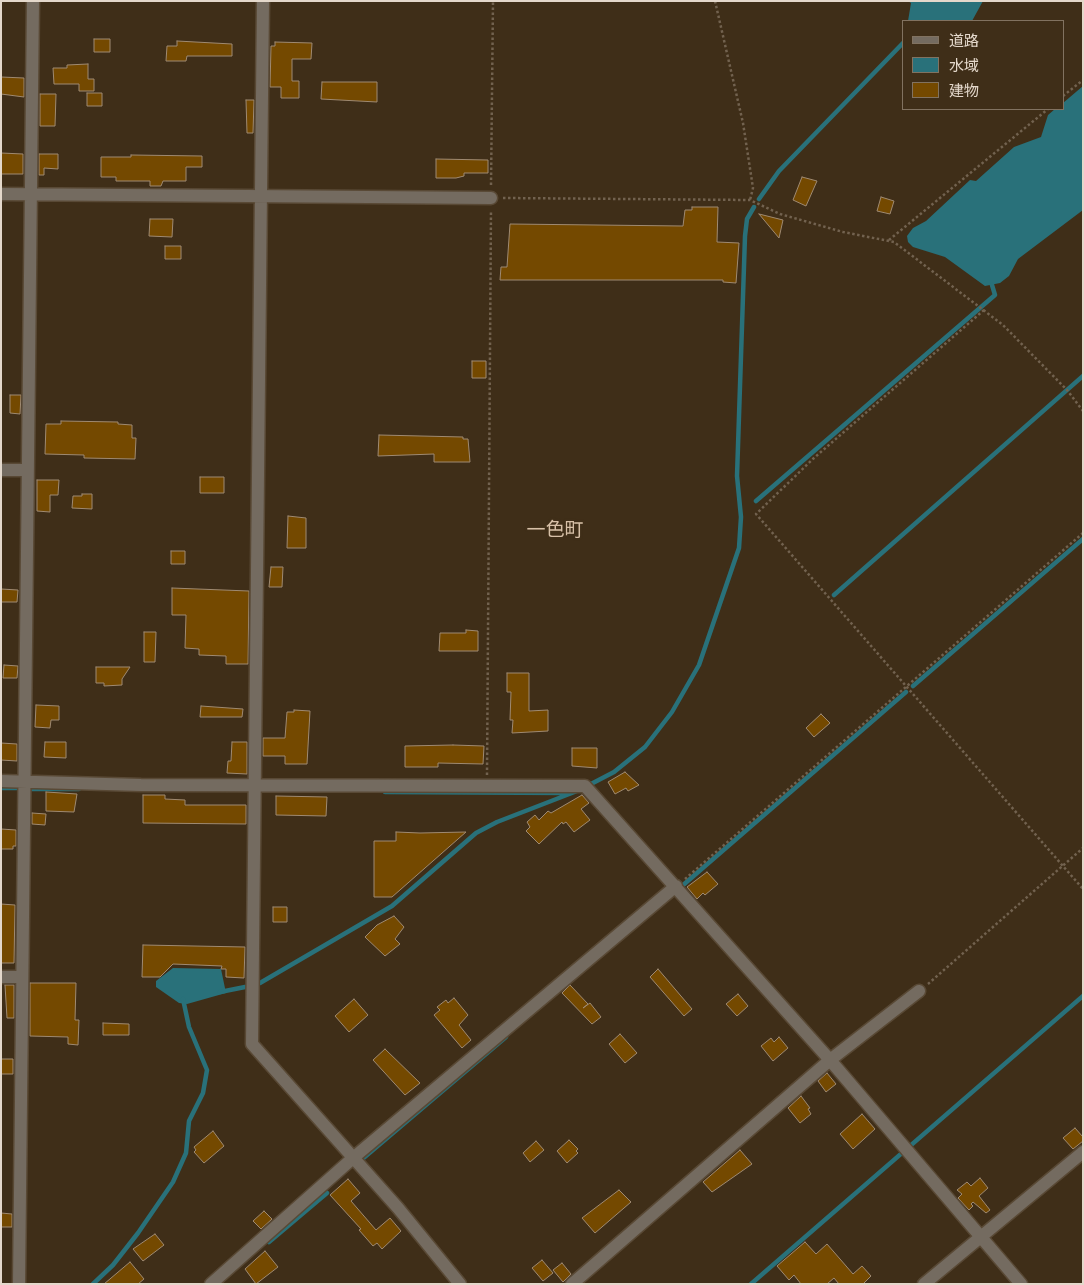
<!DOCTYPE html>
<meta charset="utf-8">
<style>
body{margin:0}
#map{position:relative;width:1084px;height:1285px;overflow:hidden;background:#3f2e18;font-family:"Open Sans","Noto Sans JP",sans-serif}
canvas{display:block}
.frame{position:absolute;inset:0;border:2px solid #e4d8cb;pointer-events:none}
.legend{position:absolute;left:902px;top:20px;width:162px;height:90px;box-sizing:border-box;background:#3f2e18;border:1px solid #817260;margin:0;padding:6px 9px;list-style:none;font-size:15px;color:#e4d8cb}
.legend li{display:flex;align-items:center;gap:10px;height:25px}
.legend b{width:25px;border:1px solid #817260}
</style>
<div id="map">
<canvas width="1084" height="1285"></canvas>
<div class="frame"></div>
<ul class="legend">
<li><b style="height:6px;background:#746b60"></b>道路</li>
<li><b style="height:14px;background:#29717a"></b>水域</li>
<li><b style="height:14px;background:#744900"></b>建物</li>
</ul>
</div>
<script>
const ctx = document.querySelector('canvas').getContext('2d');
ctx.lineJoin = 'round';
function fillPath(path, color) { ctx.fillStyle = color; ctx.fill(path, 'evenodd'); }
const shape = rows => new Path2D(rows.map(r => 'M' + r).join(''));
function strokePath(path, color, width, dash) { ctx.strokeStyle = color; ctx.lineWidth = width; ctx.lineCap = dash ? 'butt' : 'round'; ctx.setLineDash(dash || []); ctx.stroke(path); }
function label(font, color, halo, rows, align = 'center') {
  ctx.font = font + ' "Open Sans","Noto Sans JP",sans-serif'; ctx.lineWidth = 5; ctx.setLineDash([]); ctx.textBaseline = 'middle'; ctx.strokeStyle = halo; ctx.fillStyle = color; for (const [text, x, y, turn = 0] of rows) {
    ctx.save(); ctx.translate(x, y); ctx.rotate((+turn || 0) * Math.PI / 180); ctx.textAlign = isNaN(turn) ? turn : align; if (halo) ctx.strokeText(text, 0, 0); ctx.fillText(text, 0, 0); ctx.restore();
  }
}
const water = shape([
 [908,1,983,1,972,21,908,21,911,3],
 [1083,86,1083,210,1018,259,1009,276,1000,283,985,286,945,257,913,247,908,242,907,236,913,228,926,221,970,180,976,181,1014,147,1041,137,1048,115,1055,109,1063,109,1063,103],
 [173,968,221,969,226,993,187,1004,179,1003,156,987,156,981]
]);
const stream = shape([
 [759,199,779,171,903,43],
 [756,501,995,295,992,285],
 [834,595,1083,376],
 [913,686,1083,539],
 [591,784,614,772,645,747,672,712,699,665,739,548,741,517,737,476,745,236,747,219,754,207],
 [1,788,17,788],
 [31,789,79,789],
 [385,792,565,793],
 [682,886,906,692],
 [260,983,392,906,476,833,497,822,577,791],
 [220,992,245,987],
 [360,1161,506,1037],
 [269,1242,327,1193],
 [93,1284,113,1265,138,1233,173,1182,186,1153,189,1121,203,1093,207,1070,189,1027,183,999],
 [751,1284,1083,996]
]);
const building = shape([
 [94,39,110,39,110,52,94,52,94,39],
 [177,41,232,44,232,56,187,56,186,61,166,61,167,46,177,46,177,41],
 [275,42,312,43,311,59,292,59,292,81,299,81,299,98,281,98,281,87,270,87,271,46,275,46,275,42],
 [88,64,88,79,94,79,94,91,79,91,79,84,54,84,53,68,67,68,67,65,88,64],
 [1,77,24,78,24,97,1,94,1,77],
 [322,82,377,82,377,102,321,99,322,82],
 [87,93,102,93,102,106,87,106,87,93],
 [40,94,56,94,55,126,40,126,40,94],
 [246,100,254,100,253,133,247,133,246,100],
 [1,153,23,154,23,174,1,174,1,153],
 [39,154,58,154,58,169,44,168,44,175,39,175,39,154],
 [131,155,202,156,202,167,186,167,186,181,163,181,161,186,150,186,150,181,116,181,116,177,101,177,101,157,131,157,131,155],
 [436,159,488,160,488,173,464,173,464,176,456,178,436,178,436,159],
 [802,177,817,181,806,206,793,200,802,177],
 [881,197,894,201,890,214,877,211,881,197],
 [692,207,718,207,717,242,739,243,736,283,723,282,723,280,500,280,501,267,507,267,510,224,683,226,685,210,692,210,692,207],
 [759,214,783,220,779,238,759,214],
 [150,219,173,219,172,237,149,236,150,219],
 [165,246,181,246,181,259,165,259,165,246],
 [472,361,486,361,486,378,472,378,472,361],
 [10,395,21,395,20,414,10,413,10,395],
 [61,421,118,422,118,424,132,425,132,438,136,438,135,459,84,458,84,455,45,454,46,424,61,424,61,421],
 [379,435,463,437,463,439,468,439,470,462,434,462,434,454,378,456,379,435],
 [200,477,224,477,224,493,200,493,200,477],
 [37,480,59,480,58,495,50,495,50,512,37,511,37,480],
 [82,494,92,494,92,509,72,508,73,496,82,496,82,494],
 [288,516,306,518,306,548,287,548,288,516],
 [171,551,185,551,185,564,171,564,171,551],
 [271,567,283,567,282,587,269,587,271,567],
 [172,588,249,591,248,664,226,664,226,656,199,655,199,649,185,648,186,615,172,615,172,588],
 [1,589,18,590,17,602,1,602,1,589],
 [466,630,478,631,478,651,439,651,440,633,466,633,466,630],
 [144,632,156,632,155,662,144,662,144,632],
 [4,665,18,666,17,678,3,678,4,665],
 [96,667,130,667,122,679,122,685,104,686,104,683,96,683,96,667],
 [507,673,529,673,529,711,548,710,548,731,512,733,513,720,510,720,511,692,507,692,507,673],
 [36,705,59,706,59,720,51,720,50,728,35,727,36,705],
 [201,706,243,709,242,717,200,717,201,706],
 [294,710,310,711,307,764,285,764,285,756,263,756,263,738,285,738,287,712,294,712,294,710],
 [821,714,830,723,814,737,806,728,821,714],
 [45,742,66,742,66,758,44,757,45,742],
 [232,742,247,742,247,774,227,773,228,761,231,761,232,742],
 [1,743,17,744,17,761,1,760,1,743],
 [453,745,484,746,483,764,438,763,438,767,405,767,405,746,453,745],
 [572,748,597,748,597,768,572,766,572,748],
 [625,772,639,785,628,791,626,788,615,794,608,782,625,772],
 [46,792,77,794,74,812,46,811,46,792],
 [143,795,165,795,165,799,185,800,185,805,246,805,246,824,143,823,143,795],
 [582,795,589,803,581,809,590,820,574,832,566,822,563,824,562,822,539,844,526,831,530,827,527,822,535,815,539,820,548,811,551,813,582,795],
 [276,796,327,797,326,816,276,815,276,796],
 [32,813,46,814,45,825,32,824,32,813],
 [1,829,16,830,16,846,13,846,13,849,1,849,1,829],
 [396,832,420,833,466,832,392,897,374,897,374,841,396,841,396,832],
 [707,872,718,884,705,895,703,893,697,899,687,887,707,872],
 [1,904,15,905,14,963,1,963,1,904],
 [273,907,287,907,287,922,273,922,273,907],
 [394,916,404,927,395,939,400,944,385,956,365,937,377,925,394,916],
 [143,945,245,947,244,978,226,977,226,969,221,969,222,966,173,964,160,977,142,977,143,945],
 [658,969,692,1009,684,1016,650,977,658,969],
 [30,983,76,983,75,1020,79,1020,78,1045,68,1044,68,1037,30,1036,30,983],
 [5,985,14,985,14,1018,7,1018,5,985],
 [570,985,588,1004,583,1008,590,1003,601,1017,592,1024,562,993,570,985],
 [738,994,748,1006,737,1016,726,1004,738,994],
 [454,998,468,1015,459,1025,471,1040,462,1048,434,1015,440,1010,437,1007,446,1000,448,1003,454,998],
 [354,999,368,1015,349,1032,335,1016,354,999],
 [103,1023,129,1024,129,1035,103,1035,103,1023],
 [620,1034,637,1053,625,1063,609,1044,620,1034],
 [779,1037,788,1048,773,1061,761,1046,771,1038,774,1042,779,1037],
 [385,1049,420,1083,405,1095,373,1060,385,1049],
 [1,1059,13,1059,13,1074,1,1074,1,1059],
 [827,1073,836,1084,826,1092,818,1081,827,1073],
 [801,1096,810,1108,808,1109,811,1114,800,1123,788,1108,801,1096],
 [862,1114,875,1129,853,1149,840,1134,862,1114],
 [1075,1128,1083,1137,1083,1141,1073,1149,1063,1138,1075,1128],
 [213,1131,224,1146,204,1163,194,1152,196,1150,194,1147,213,1131],
 [569,1140,578,1149,576,1151,578,1153,567,1163,557,1151,569,1140],
 [536,1141,544,1150,530,1162,523,1153,536,1141],
 [740,1150,752,1164,712,1192,703,1182,740,1150],
 [980,1178,988,1188,979,1196,990,1210,986,1213,973,1202,971,1204,973,1206,969,1210,958,1198,962,1194,957,1190,967,1182,971,1186,980,1178],
 [348,1179,360,1193,351,1201,376,1230,390,1218,401,1231,382,1249,377,1243,373,1246,359,1230,361,1229,330,1195,348,1179],
 [619,1190,631,1202,595,1233,582,1218,619,1190],
 [264,1211,272,1219,261,1229,253,1221,264,1211],
 [1,1213,12,1214,12,1227,1,1227,1,1213],
 [155,1234,164,1245,143,1261,133,1249,155,1234],
 [805,1242,816,1254,827,1244,853,1274,862,1266,871,1276,863,1284,839,1284,834,1278,827,1284,801,1284,794,1275,789,1280,777,1266,805,1242],
 [265,1251,278,1267,256,1284,245,1269,265,1251],
 [542,1260,553,1273,543,1281,532,1268,542,1260],
 [130,1262,144,1279,138,1284,104,1284,130,1262],
 [562,1263,571,1274,563,1282,553,1270,562,1263]
]);
const path = shape([
 [715,1,743,123,753,188,750,200],
 [1063,96,1083,80],
 [491,185,493,1],
 [503,198,750,200,780,214,843,232,894,242,1003,325,1067,390,1083,411],
 [889,240,1048,109],
 [984,310,814,458,756,514,1083,889],
 [487,775,491,210],
 [685,879,1083,533],
 [928,984,1083,848]
]);
const minor = shape([
 [263,1,252,1044,398,1208,460,1284],
 [1,194,491,198],
 [1,470,26,470],
 [1,781,141,785,585,786,830,1060,1021,1284],
 [1,977,22,977],
 [19,1284,33,1],
 [211,1284,353,1158,676,886],
 [572,1284,830,1060,919,991],
 [924,1284,1083,1152]
]);
const quarterNames = [
 ["一色町",555,531]
];
fillPath(water, '#29717a');
strokePath(stream, '#29717a', 4.5);
fillPath(building, '#744900');
strokePath(building, '#9f8a72', 1);
strokePath(minor, '#594935', 15);
strokePath(path, '#72624f', 2.5, [2.5, 2.5]);
strokePath(minor, '#746b60', 12);
label('19px', '#d7c0a7', '#3f2e18', quarterNames);
</script>
